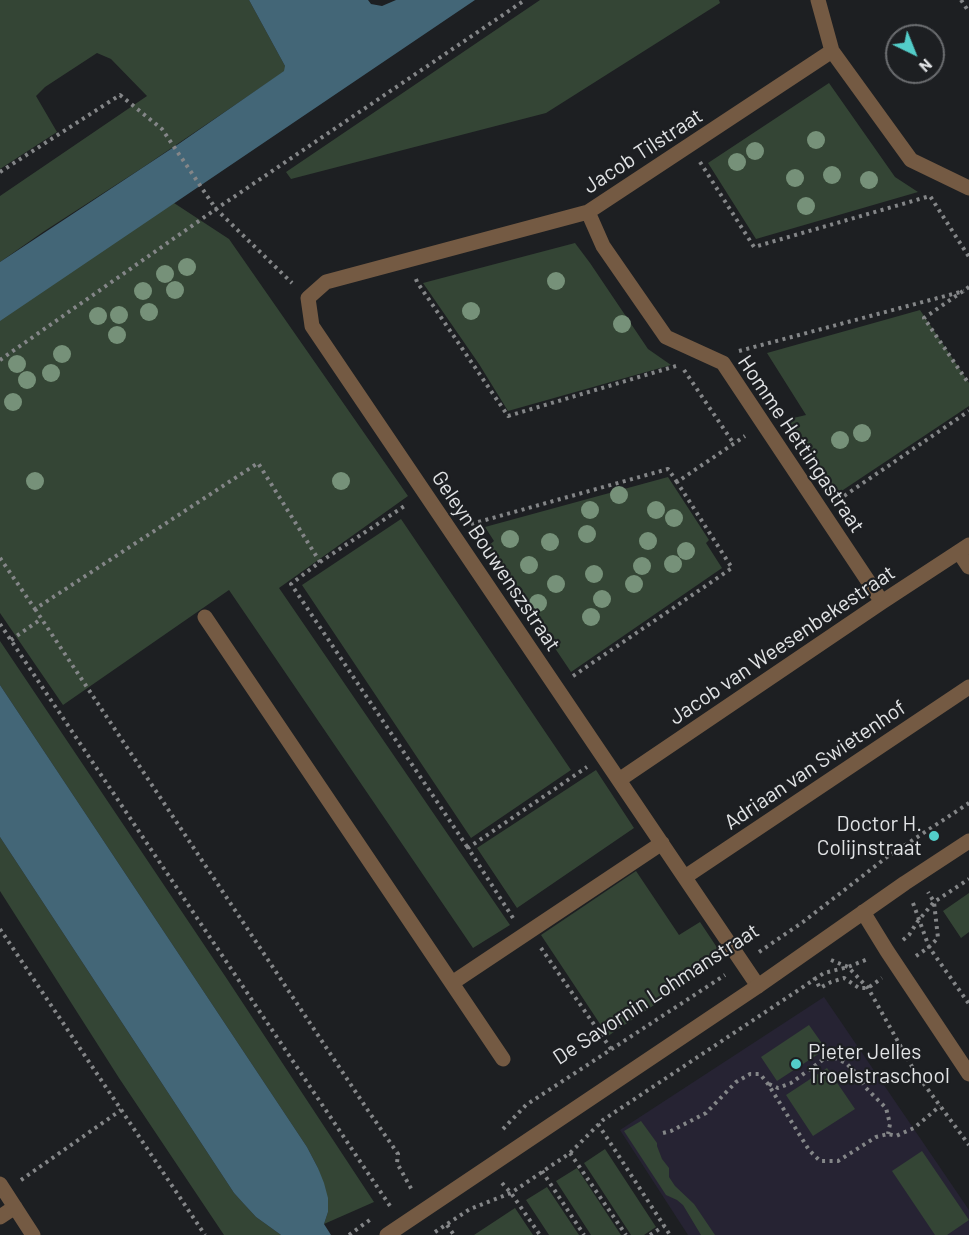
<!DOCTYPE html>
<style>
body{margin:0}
#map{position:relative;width:969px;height:1235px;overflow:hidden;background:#1d1f22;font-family:Barlow,sans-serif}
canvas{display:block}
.north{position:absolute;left:885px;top:24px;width:60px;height:60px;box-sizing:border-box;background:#1d1f22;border:2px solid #6b6d70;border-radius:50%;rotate:137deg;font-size:16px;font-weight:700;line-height:24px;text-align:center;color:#e1e3e5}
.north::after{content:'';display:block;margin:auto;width:21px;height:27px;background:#53cdc9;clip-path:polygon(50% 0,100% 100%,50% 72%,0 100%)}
</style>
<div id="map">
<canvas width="969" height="1235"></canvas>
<div class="north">N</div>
</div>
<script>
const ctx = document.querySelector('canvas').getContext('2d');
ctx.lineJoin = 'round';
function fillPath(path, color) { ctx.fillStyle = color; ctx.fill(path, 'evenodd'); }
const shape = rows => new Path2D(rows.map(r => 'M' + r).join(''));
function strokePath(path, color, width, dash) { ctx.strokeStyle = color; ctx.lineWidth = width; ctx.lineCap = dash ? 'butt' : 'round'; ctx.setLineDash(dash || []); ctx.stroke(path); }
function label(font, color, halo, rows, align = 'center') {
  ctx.font = font + ' Barlow,sans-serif'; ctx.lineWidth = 4.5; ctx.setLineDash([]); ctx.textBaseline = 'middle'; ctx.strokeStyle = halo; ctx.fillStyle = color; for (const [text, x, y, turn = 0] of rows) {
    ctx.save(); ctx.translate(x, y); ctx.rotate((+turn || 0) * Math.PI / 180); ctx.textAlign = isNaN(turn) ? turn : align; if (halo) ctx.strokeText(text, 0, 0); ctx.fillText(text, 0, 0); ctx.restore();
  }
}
const education = shape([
 [824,997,969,1210,969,1235,688,1235,620,1130]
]);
const green = shape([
 [0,0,249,0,285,66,285,71,142,168,43,232,0,262,0,196,147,96,111,59,97,53,45,87,36,96,57,132,0,169],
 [540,0,719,0,720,3,546,113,291,179,286,172],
 [829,83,895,177,918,192,756,239,708,163],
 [174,203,229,239,408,496,279,588,510,925,473,948,229,590,63,705,0,613,0,313],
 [575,243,590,263,648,349,671,365,508,411,479,364,423,283],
 [920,310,969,383,969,406,834,496,785,420,806,415,767,353],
 [668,477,709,540,706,543,722,568,571,672,487,547,494,541,485,527],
 [401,519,571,770,471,838,302,585],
 [0,641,225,976,374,1202,324,1224,328,1212,318,1168,307,1147,0,685],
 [596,770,634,828,517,908,477,848],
 [0,837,234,1193,256,1217,281,1235,224,1235,119,1078,0,891],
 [636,871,679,935,700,922,724,958,608,1036,541,935],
 [969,893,969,932,961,938,943,911],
 [809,1025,826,1049,777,1081,761,1057],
 [827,1068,855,1109,813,1136,786,1095],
 [641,1121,657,1143,657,1146,662,1159,669,1168,669,1177,675,1186,694,1204,715,1235,701,1235,683,1205,677,1200,666,1195,624,1131],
 [605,1149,656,1227,644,1235,631,1235,584,1163],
 [922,1151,969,1220,947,1235,935,1235,892,1171],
 [577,1168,621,1235,591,1235,556,1181],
 [547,1187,579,1235,549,1235,526,1200],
 [515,1208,533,1235,474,1235]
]);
const water = shape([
 [249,0,368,0,371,4,382,6,396,0,475,0,0,321,0,262,180,143,284,71,285,66],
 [0,685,307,1147,318,1168,324,1183,328,1198,328,1212,324,1224,331,1235,281,1235,256,1217,244,1204,234,1193,0,837]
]);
const path = shape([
 [961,0,969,12],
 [700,162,754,247,930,196,969,257],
 [0,172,120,95,162,129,216,209,292,283],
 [416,279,417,282,508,416,676,366],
 [969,287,924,318,969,384],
 [739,351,964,291],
 [0,360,216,209,525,0],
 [684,370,734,444],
 [838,500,969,411],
 [471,524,668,469,677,482],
 [0,558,35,609,258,463,320,562,291,584,468,848],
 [320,562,406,505],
 [35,609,367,1109,398,1154,397,1163,413,1192],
 [0,624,390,1206],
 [11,640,41,619],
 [573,676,732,568,677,482,745,436],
 [913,903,929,947,969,1004],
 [513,918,468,848,587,767],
 [0,929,205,1235],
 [903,940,909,935,918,921,934,902,969,879],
 [541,948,611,1049],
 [759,952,803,922,887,857,969,803],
 [916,956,929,947,938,938,934,902,928,892],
 [831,960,848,967,868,988,915,1072,969,1145],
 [814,977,820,988,831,982,844,978,859,988,868,988,882,978],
 [769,1084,778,1088,791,1083,824,1059,835,1058,846,1063,856,1073,866,1088,886,1108,890,1124,888,1134],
 [598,1124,670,1235],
 [503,1129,526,1105,725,975],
 [663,1133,671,1131,706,1113,736,1082,750,1074,760,1074,768,1084,809,1150,820,1161,838,1161,876,1137,888,1134,896,1136,914,1128,940,1106],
 [570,1153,626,1235],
 [542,1171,584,1235],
 [21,1180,121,1110],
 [502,1183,511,1193,540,1235],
 [447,1225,454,1235],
 [435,1232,470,1209,511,1193,570,1153,603,1120,824,973,848,967,868,959],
 [349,1235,371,1219],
 [650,1235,664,1226]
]);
const minor = shape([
 [832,51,911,160,969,188],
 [588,212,603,246,666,337,723,363,882,602],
 [959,552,969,567],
 [205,617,503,1059],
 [619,780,882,602,969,545],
 [685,877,969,687],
 [452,983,662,843],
 [758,986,312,326,308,298,326,282,588,212,832,51,818,0],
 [0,1184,33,1235],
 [0,1217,15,1207]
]);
const tertiary = shape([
 [863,912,887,951,969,1074],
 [387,1235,758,986,905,883,969,841]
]);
const trees = [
 [816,140],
 [755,151],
 [737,162],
 [832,175],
 [795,178],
 [869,180],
 [806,206],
 [187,267],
 [165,274],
 [556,281],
 [175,290],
 [143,291],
 [471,311],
 [149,312],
 [119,315],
 [98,316],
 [622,324],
 [117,335],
 [62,354],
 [17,364],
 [51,373],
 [27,380],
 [13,402],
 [862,433],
 [840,440],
 [35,481],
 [341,481],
 [619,495],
 [590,510],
 [656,510],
 [674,518],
 [587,534],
 [510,539],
 [648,541],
 [550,542],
 [686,551],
 [673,564],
 [529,565],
 [642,566],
 [594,574],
 [556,584],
 [634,584],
 [602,599],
 [538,603],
 [591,617]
];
const markers = [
 [934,836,6,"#53cdc9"],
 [796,1064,6,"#53cdc9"]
];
const streetNames = [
 ["Jacob Tilstraat",643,151,-33],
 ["Homme Hettingastraat",801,444,56],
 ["Geleyn Bouwenszstraat",496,561,56],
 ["Jacob van Weesenbekestraat",782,645,-34],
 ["Adriaan van Swietenhof",815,765,-34],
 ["De Savornin Lohmanstraat",656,994,-33]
];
const poiNames = [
 ["Doctor H.",922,824],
 ["Colijnstraat",922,848],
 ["Pieter Jelles",808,1052,"left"],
 ["Troelstraschool",808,1076,"left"]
];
fillPath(education, '#262333');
fillPath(green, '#344535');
fillPath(water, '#436677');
strokePath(path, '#848688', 4, [3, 4.5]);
strokePath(minor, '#745a43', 15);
strokePath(tertiary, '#745a43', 15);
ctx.fillStyle = '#769179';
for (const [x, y] of trees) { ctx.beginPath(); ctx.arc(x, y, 9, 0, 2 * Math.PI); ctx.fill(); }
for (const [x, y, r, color] of markers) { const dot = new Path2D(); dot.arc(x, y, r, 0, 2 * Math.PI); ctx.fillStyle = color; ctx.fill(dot); strokePath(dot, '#1d1f22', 2); }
label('21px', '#e1e3e5', '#1d1f22', streetNames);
label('21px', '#e1e3e5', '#1d1f22', poiNames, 'right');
</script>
